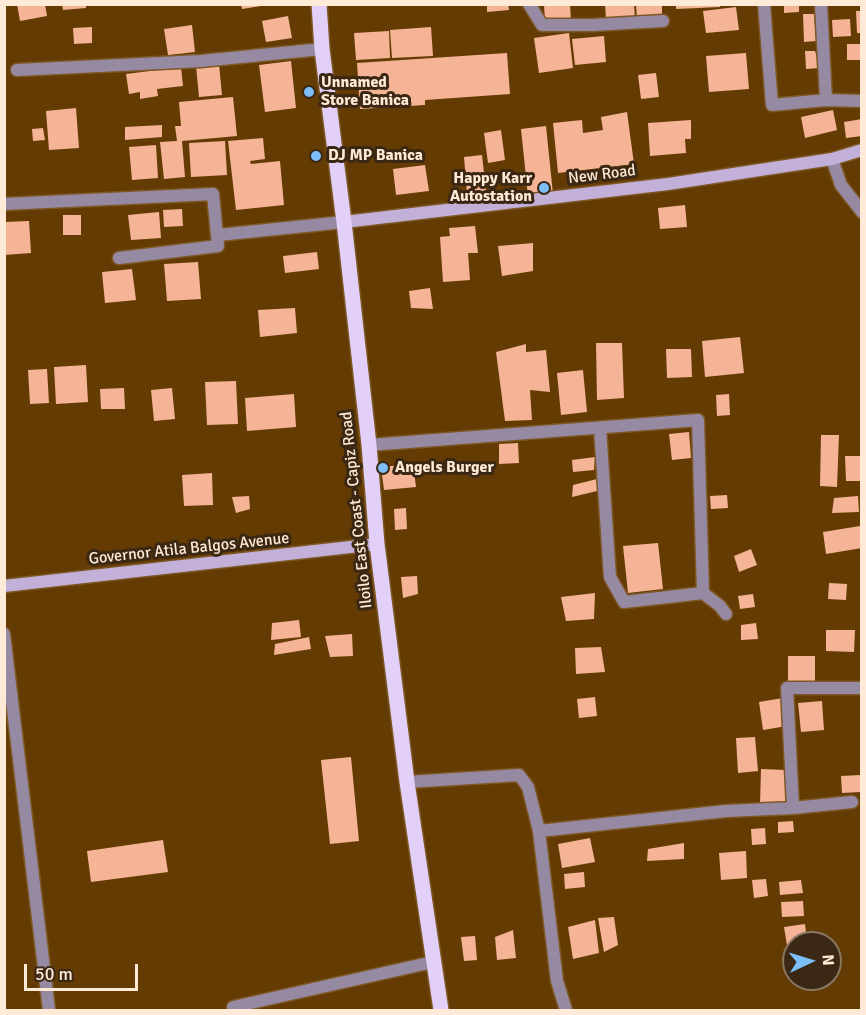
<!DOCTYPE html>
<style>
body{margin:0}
#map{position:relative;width:866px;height:1015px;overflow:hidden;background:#643b03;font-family:Signika,sans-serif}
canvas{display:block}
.frame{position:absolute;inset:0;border:6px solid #feead6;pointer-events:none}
.north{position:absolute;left:782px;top:931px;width:60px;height:60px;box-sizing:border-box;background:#3b2814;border:2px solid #897662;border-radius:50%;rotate:86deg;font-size:16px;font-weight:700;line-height:24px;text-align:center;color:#feead6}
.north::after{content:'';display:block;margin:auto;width:21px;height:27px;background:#7bbef8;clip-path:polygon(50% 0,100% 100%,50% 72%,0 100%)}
.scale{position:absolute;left:24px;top:964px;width:114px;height:27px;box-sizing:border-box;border:3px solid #feead6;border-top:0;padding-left:8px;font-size:18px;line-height:21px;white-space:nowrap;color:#feead6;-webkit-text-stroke:4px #3b2814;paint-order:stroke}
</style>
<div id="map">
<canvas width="866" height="1015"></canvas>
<div class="frame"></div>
<div class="north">N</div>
<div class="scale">50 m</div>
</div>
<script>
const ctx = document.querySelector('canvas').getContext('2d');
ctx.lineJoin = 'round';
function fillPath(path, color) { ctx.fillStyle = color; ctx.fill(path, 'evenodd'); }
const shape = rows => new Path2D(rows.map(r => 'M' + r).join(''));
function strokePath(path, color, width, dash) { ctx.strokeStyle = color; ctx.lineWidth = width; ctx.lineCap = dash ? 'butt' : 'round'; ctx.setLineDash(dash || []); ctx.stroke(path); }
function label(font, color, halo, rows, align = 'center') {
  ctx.font = font + ' Signika,sans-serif'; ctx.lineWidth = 6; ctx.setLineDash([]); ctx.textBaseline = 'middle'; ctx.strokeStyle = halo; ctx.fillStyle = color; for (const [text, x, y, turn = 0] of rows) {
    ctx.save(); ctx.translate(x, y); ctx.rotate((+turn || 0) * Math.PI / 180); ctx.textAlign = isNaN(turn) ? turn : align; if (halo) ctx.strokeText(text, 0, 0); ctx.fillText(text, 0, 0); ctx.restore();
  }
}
const building = shape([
 [17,4,45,4,47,16,20,21],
 [62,4,86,4,86,8,63,10],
 [241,4,261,4,261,6,242,9],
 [487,4,508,4,509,10,487,12],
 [544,4,570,4,571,21,545,23],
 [605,4,634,4,635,18,606,20],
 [636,4,662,4,662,18,637,20],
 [676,4,720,4,720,7,676,9],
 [784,4,799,4,799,12,784,13],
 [736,7,739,30,706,33,703,11],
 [856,11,862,11,862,33,857,33],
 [803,14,814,14,816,41,804,42],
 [288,16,292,38,266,42,262,21],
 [850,19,851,36,833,37,832,20],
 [192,25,195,52,168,55,164,29],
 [92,27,92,43,74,44,73,28],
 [431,27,433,56,392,58,390,30],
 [389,31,390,58,356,60,354,33],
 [569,33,573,68,539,73,534,38],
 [604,36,606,62,575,65,572,39],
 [847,44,862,44,862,60,847,60],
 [805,51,815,51,820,68,806,69],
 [507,53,510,94,425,100,425,105,360,109,357,63],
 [746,53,749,89,709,92,706,56],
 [291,61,296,108,265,112,259,65],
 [219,64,222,95,199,97,196,66],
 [181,67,183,86,157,89,158,96,140,99,140,92,129,94,126,74],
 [656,73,659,97,641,99,638,75],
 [233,97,237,136,182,141,185,177,164,179,160,142,177,141,175,126,181,126,179,102],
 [76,108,79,148,49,150,46,111],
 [833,110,837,130,805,138,801,117],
 [627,112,634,164,558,173,553,123,582,120,583,133,603,130,601,117],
 [862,119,862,136,846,138,844,122],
 [691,120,691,139,685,139,686,153,650,156,648,123],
 [162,125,162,137,125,140,125,127],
 [546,126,553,194,528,196,521,129],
 [43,128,45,140,33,141,32,129],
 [501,130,505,160,488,163,484,133],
 [263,138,265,159,250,161,251,164,280,161,284,205,236,210,228,141],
 [225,141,227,175,191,177,189,143],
 [156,145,158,178,132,180,129,147],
 [482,155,486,191,467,193,464,157],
 [425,165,429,191,396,195,393,169],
 [685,205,687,227,660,229,658,208],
 [182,209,183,226,164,227,163,210],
 [159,212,161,238,131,240,128,215],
 [63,215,81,215,81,235,63,235],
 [29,221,31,253,4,255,4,222],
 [475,226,478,253,468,253,470,280,443,282,440,237,450,236,449,228],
 [533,243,533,271,502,276,498,246],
 [317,252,319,269,285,273,283,256],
 [198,262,201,299,167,301,164,264],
 [132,269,136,300,105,303,102,272],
 [430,288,433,309,411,308,409,291],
 [295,308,297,333,260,337,258,310],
 [740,337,744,373,705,377,702,341],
 [596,343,622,343,624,398,597,400],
 [526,344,526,352,546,350,550,392,530,390,532,420,505,421,496,352],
 [666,349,691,349,692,377,667,378],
 [86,365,88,402,56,404,54,367],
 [47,369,49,403,30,404,28,370],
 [583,370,587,412,561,415,557,373],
 [236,381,238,424,207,425,205,382],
 [124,388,125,409,101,409,100,389],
 [172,388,175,419,154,421,151,390],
 [294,394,296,427,247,431,245,398],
 [729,394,730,415,717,416,716,395],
 [689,432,691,458,672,460,669,434],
 [821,435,839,435,837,487,820,486],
 [518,443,519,463,499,464,499,444],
 [845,456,862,456,862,481,846,481],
 [595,457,594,470,573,472,572,460],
 [413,464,416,487,384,490,381,467],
 [212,473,213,505,184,506,182,475],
 [597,479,597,491,572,497,573,485],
 [727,495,728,508,711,509,710,496],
 [249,496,250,509,236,513,232,497],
 [858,496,859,512,832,513,834,498],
 [406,508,407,529,395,530,394,509],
 [860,526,862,548,826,554,823,532],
 [658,543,663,589,628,593,623,546],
 [751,549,757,565,739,572,734,556],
 [417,576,418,594,403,598,401,577],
 [829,583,847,584,846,600,828,599],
 [595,593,594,619,566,621,561,597],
 [753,594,755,607,740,609,738,596],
 [299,620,301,637,271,640,272,623],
 [756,623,758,639,741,640,741,625],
 [826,630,855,630,854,652,826,651],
 [352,634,353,656,330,657,325,636],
 [309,637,311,649,274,655,275,644],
 [601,647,605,672,576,674,575,648],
 [788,656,815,656,815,682,788,682],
 [595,697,597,716,579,718,577,699],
 [783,698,787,726,763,730,759,702],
 [822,701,824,730,801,732,798,703],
 [755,737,758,771,738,773,736,738],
 [351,757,359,841,330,844,321,760],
 [761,769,786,770,785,805,760,804],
 [860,775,861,792,842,793,841,776],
 [793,821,794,832,778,833,778,822],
 [765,828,766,844,752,845,751,829],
 [590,838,595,862,562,868,558,844],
 [163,840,168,872,91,882,87,851],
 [684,843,684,859,647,861,648,849],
 [746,851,747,878,721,880,719,853],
 [584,872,585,887,565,889,564,874],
 [766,879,768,896,754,898,752,880],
 [801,880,803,893,780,895,779,882],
 [803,901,804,916,782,917,781,902],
 [614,917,618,945,604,952,598,918],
 [595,920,599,953,573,959,568,927],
 [805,924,807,942,787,945,784,927],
 [513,930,516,958,497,960,495,937],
 [475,936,477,960,464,961,461,937]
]);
const street = shape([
 [529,4,542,25,593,25,663,21],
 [764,4,772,105,826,100,862,101],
 [821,4,826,100],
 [17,70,201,61,322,49],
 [832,159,841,185,862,212],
 [4,204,213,194,218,246,119,258],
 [218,235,344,222],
 [600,428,610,577,624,602,703,593,720,606,726,614],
 [369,445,698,420,703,593],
 [4,634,49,1010],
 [407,782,519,775,528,787,539,831,557,981,566,1010],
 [793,808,787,688,862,688],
 [539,831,726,811,793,808,852,802],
 [233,1007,433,962]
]);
const secondary = shape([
 [344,222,668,184,832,159,862,150],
 [4,586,377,544]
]);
const primary = shape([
 [319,4,322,49,344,222,369,445,377,544,407,782,441,1010]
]);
const markers = [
 [309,92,6,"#7bbef8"],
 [316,156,6,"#7bbef8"],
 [544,188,6,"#7bbef8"],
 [383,468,6,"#7bbef8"]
];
const poiNames = [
 ["Unnamed",321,83],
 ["Store Banica",321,101],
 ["DJ MP Banica",328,156],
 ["Happy Karr",532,179,"right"],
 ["Autostation",532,197,"right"],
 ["Angels Burger",395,468]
];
const streetNames = [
 ["New Road",602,175,-7],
 ["Iloilo East Coast - Capiz Road",357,510,-96],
 ["Governor Atila Balgos Avenue",189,549,-6]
];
fillPath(building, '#f5b496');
strokePath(street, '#7d5725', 15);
strokePath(secondary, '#7d5725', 15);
strokePath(primary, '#7d5725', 18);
strokePath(street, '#968aa3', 12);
strokePath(secondary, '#c2b0d8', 12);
strokePath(primary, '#e2d0f8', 15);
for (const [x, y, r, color] of markers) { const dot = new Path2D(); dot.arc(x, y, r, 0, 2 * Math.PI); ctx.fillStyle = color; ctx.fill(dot); strokePath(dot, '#3b2814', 2); }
label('bold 16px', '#feead6', '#3b2814', poiNames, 'left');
label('16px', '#feead6', '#3b2814', streetNames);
</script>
